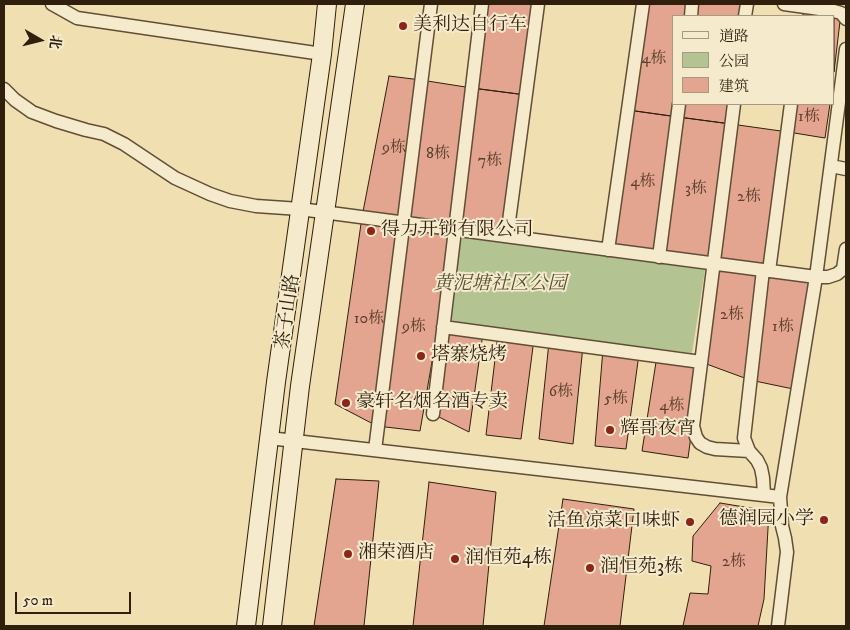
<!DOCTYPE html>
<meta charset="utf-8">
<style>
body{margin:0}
#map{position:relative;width:850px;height:630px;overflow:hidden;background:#f0dfb1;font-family:"IM FELL DW Pica","Noto Serif SC",serif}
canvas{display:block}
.frame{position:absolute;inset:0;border:5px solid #301f0d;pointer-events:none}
.legend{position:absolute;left:672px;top:15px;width:162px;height:90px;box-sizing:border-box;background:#f5eacc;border:1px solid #a69980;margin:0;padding:6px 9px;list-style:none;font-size:15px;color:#301f0d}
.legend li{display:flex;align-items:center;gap:10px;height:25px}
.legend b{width:25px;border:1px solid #a69980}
.north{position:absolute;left:15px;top:15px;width:50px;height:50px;-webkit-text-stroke:4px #f5eacc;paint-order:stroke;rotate:98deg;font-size:14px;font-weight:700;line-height:20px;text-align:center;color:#301f0d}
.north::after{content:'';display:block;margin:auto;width:18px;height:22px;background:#301f0d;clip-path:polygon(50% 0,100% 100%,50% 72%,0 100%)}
.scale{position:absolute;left:15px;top:592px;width:116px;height:22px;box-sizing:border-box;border:2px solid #301f0d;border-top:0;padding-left:6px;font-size:15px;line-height:18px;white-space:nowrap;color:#301f0d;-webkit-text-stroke:4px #f5eacc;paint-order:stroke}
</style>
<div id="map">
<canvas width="850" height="630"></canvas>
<div class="frame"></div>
<ul class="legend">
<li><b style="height:6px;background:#f5eacc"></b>道路</li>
<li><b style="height:14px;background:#b3c391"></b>公园</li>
<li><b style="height:14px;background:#e3a590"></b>建筑</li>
</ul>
<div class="north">北</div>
<div class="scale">50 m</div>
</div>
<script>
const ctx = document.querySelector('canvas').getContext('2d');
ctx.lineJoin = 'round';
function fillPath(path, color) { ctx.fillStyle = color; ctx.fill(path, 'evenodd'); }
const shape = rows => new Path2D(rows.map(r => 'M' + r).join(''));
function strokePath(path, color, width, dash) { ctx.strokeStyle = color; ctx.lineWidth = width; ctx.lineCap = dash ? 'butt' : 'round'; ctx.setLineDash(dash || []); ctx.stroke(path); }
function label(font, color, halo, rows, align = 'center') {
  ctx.font = font + ' "IM FELL DW Pica","Noto Serif SC",serif'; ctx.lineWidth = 4; ctx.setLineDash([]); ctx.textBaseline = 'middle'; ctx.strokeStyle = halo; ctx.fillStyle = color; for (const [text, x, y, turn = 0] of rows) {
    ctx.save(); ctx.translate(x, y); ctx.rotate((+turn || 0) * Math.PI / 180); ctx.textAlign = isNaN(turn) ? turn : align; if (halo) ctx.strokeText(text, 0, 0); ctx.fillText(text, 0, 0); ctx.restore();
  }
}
const green = shape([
 [460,234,705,270,692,353,449,323]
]);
const building = shape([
 [482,4,538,4,526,95,472,88,482,4],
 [643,4,692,4,691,16,674,16,674,104,678,117,628,110,643,4],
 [692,4,747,4,745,16,691,16,692,4],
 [804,7,841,13,834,72,834,16,803,16,804,7],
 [389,76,421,80,403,223,362,217,389,76],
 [421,80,472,88,455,229,403,223,421,80],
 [472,88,526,95,507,236,455,229,472,88],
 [679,104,734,104,731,124,678,117,679,104],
 [791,104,830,104,825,138,788,132,791,104],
 [628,110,678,117,659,257,608,250,628,110],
 [678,117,731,124,714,264,659,257,678,117],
 [731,124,788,132,763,270,714,264,731,124],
 [362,217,403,223,377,426,335,404,362,217],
 [403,223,455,229,420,431,377,426,403,223],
 [714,264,763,270,750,380,701,362,714,264],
 [769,271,816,277,798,390,750,380,769,271],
 [443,327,483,333,469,432,433,414,443,327],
 [498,334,534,339,521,439,486,435,498,334],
 [549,342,583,346,573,444,539,439,549,342],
 [603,349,639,354,626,449,595,446,603,349],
 [657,356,701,362,688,458,642,451,657,356],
 [336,479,379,481,364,626,314,626,336,479],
 [429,482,496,492,483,626,413,626,429,482],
 [563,499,634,509,620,626,544,626,563,499],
 [720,503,769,511,764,599,758,626,683,626,690,593,708,594,711,566,692,561,693,536,720,503]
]);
const street = shape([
 [52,4,77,18,322,54],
 [784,4,834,11,841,13,846,19],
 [691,16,692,4],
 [745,16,747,4],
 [4,89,15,100,32,112,56,121,86,130,104,134,124,144,175,178,210,194,230,201,256,206,300,209,816,277,828,277,837,274,843,269,846,249],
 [734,104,693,426,696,437,700,443,707,447,715,449,749,451],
 [831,166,846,169],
 [507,236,538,4],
 [608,250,643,4],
 [659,257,679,104],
 [763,270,744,438,749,451,757,460,761,468,763,478,764,495],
 [769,271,791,104],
 [443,327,701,362],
 [433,414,482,4],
 [269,438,780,497],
 [375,450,431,4],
 [778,626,787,552,785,538,782,526,780,497,816,277,846,49]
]);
const secondary = shape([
 [246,626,276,382,322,54,327,4],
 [272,626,300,386,355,4]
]);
const markers = [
 [403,26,5,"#8f2418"],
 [371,231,5,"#8f2418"],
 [421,356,5,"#8f2418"],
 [346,403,5,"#8f2418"],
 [610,430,5,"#8f2418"],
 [824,520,5,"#8f2418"],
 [690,522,5,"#8f2418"],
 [348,554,5,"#8f2418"],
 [455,559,5,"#8f2418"],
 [590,568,5,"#8f2418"]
];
const numberNames = [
 ["4栋",654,60],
 ["1栋",809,118],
 ["9栋",394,149],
 ["8栋",438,155],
 ["7栋",490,162],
 ["4栋",643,183],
 ["3栋",696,190],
 ["2栋",749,198],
 ["2栋",732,316],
 ["10栋",369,320],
 ["9栋",414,328],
 ["1栋",783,328],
 ["6栋",561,393],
 ["5栋",616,400],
 ["4栋",672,407],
 ["2栋",734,563]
];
const poiNames = [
 ["美利达自行车",413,26],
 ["得力开锁有限公司",381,231],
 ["塔寨烧烤",431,356],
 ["豪轩名烟名酒专卖",356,403],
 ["辉哥夜宵",620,430],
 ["德润园小学",814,520,"right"],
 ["活鱼凉菜口味虾",680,522,"right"],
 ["湘荣酒店",358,554],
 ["润恒苑4栋",465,559],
 ["润恒苑3栋",600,568]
];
const parkNames = [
 ["黄泥塘社区公园",500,285]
];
const streetNames = [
 ["茶子山路",289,312,-82]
];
fillPath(green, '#b3c391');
fillPath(building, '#e3a590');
strokePath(building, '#301f0d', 1);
strokePath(street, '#604f36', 15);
strokePath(secondary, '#301f0d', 20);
strokePath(street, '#f5eacc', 12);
strokePath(secondary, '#f5eacc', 18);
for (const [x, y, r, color] of markers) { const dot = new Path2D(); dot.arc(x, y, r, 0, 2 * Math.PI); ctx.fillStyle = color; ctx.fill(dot); strokePath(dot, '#f5eacc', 2); }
label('16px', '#5d402e', null, numberNames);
label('19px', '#301f0d', '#f5eacc', poiNames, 'left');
label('italic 19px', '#575035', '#f5eacc', parkNames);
label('19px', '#301f0d', '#f5eacc', streetNames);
</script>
